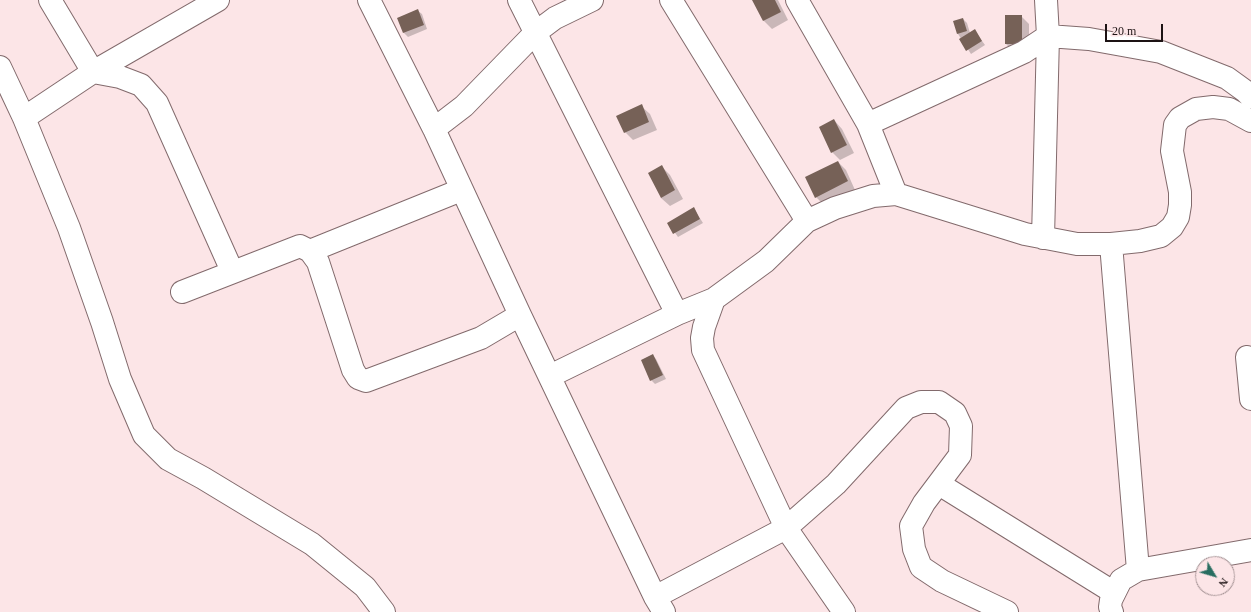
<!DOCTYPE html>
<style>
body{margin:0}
#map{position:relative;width:1251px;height:612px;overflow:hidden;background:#fce5e7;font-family:"Times New Roman",serif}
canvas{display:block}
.north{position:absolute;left:1195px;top:556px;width:40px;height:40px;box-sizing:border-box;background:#fce5e7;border:1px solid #a39193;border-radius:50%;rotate:128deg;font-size:11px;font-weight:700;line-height:16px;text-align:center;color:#1d1314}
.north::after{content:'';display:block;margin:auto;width:14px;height:18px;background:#286d60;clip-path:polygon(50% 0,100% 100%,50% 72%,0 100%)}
.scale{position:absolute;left:1105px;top:24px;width:58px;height:18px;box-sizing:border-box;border:2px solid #1d1314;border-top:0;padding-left:5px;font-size:12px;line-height:14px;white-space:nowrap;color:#1d1314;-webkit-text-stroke:3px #fce5e7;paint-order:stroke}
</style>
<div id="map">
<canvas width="1251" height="612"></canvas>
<div class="north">N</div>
<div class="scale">20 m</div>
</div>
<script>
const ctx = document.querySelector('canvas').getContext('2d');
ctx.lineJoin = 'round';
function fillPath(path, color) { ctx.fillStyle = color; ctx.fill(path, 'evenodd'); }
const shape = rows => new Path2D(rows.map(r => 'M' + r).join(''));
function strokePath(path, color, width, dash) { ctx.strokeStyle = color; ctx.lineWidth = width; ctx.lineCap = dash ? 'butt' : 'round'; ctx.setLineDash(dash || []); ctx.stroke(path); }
const shadow = shape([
 [753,0,778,0,788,20,772,29,764,21],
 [418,11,422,14,427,29,408,37,404,33,398,18],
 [1021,16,1029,24,1029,52,1014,52,1006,44],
 [963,19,967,23,970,33,974,30,985,45,971,54,958,34,954,22],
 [641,106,650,114,657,130,633,140,625,132],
 [834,120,842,129,854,153,840,160,832,152],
 [838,162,846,170,855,190,824,205,816,197],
 [662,167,670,175,683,199,670,206,661,198],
 [694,209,703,223,678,237,668,223],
 [653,356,656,359,666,379,655,384,651,380]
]);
const building = shape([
 [752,0,775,0,781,12,763,21],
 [418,9,424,25,403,33,397,18],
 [1005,15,1022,15,1022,44,1005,44],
 [963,18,967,31,957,34,953,21],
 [975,29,982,41,966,51,959,39],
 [642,104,649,122,624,133,616,116],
 [834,119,847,145,831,153,819,127],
 [838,161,848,181,815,198,805,177],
 [662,165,675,190,661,198,648,173],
 [694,207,700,219,673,234,667,223],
 [653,354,663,375,650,381,641,360]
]);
const minor = shape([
 [50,0,93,72,218,0],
 [369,0,434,129,520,315,655,597,664,612],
 [519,0,677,314],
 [671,0,807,221],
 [797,0,868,124,896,194],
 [0,67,24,118,69,228,102,322,120,379,144,435,168,459,203,478,312,544,365,587,384,612],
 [24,118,93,72,120,77,141,85,157,103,232,271],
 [868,124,1024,52,1048,36,1089,39,1161,52,1227,78,1245,91,1251,97],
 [434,129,464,106,535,33,555,18,592,0],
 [1043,238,1048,36,1046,0],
 [1111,244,1138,570],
 [310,251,461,190],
 [182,292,300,246,310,251,318,262,353,370,358,378,366,381,481,338,520,315],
 [1247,357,1251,399],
 [550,376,677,314,714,299],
 [939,484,1113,592],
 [655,597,786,528,844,612],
 [1007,612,942,581,921,567,914,549,911,526,924,503,960,455,961,426,955,413,939,402,921,402,906,408,836,484,786,528,703,350,702,338,704,327,714,299,766,261,807,221,835,208,873,196,896,194,1025,234,1077,244,1111,244,1140,241,1161,236,1172,227,1178,217,1180,205,1180,192,1172,151,1175,125,1180,118,1196,109,1213,107,1229,109,1251,121],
 [1112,612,1110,607,1111,600,1121,580,1138,570,1251,550]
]);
fillPath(shadow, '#0003');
fillPath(building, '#766157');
strokePath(minor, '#826a6c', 24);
strokePath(minor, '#fff', 22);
</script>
